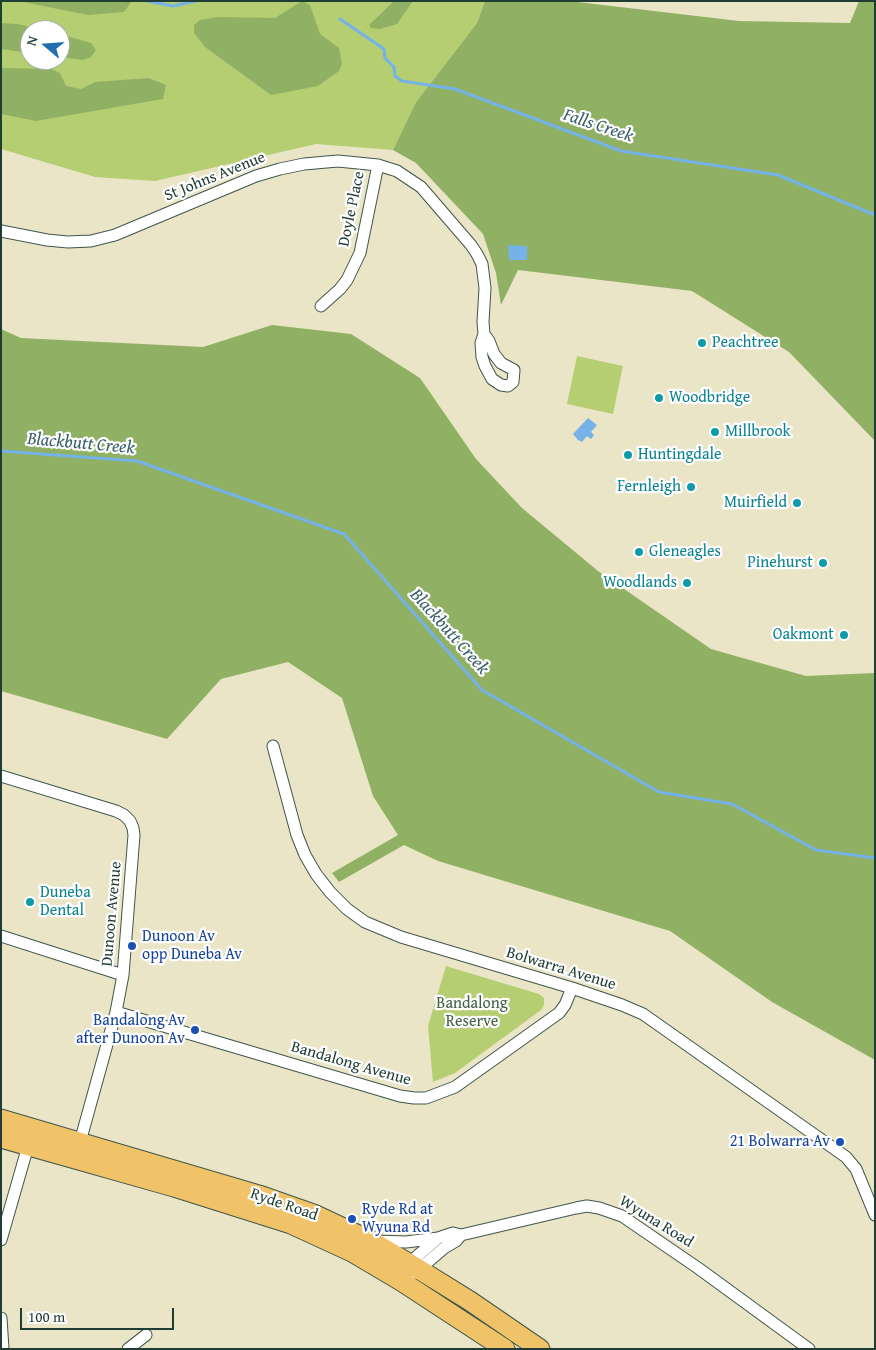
<!DOCTYPE html>
<style>
body{margin:0}
#map{position:relative;width:876px;height:1350px;overflow:hidden;background:#ebe5c7;font-family:"Gentium Book Plus",serif}
canvas{display:block}
.frame{position:absolute;inset:0;border:2px solid #1f3d34;pointer-events:none}
.north{position:absolute;left:20px;top:20px;width:50px;height:50px;box-sizing:border-box;background:#fff;border:1px solid #a5b1ae;border-radius:50%;rotate:288deg;font-size:14px;font-weight:700;line-height:20px;text-align:center;color:#1f3d34}
.north::after{content:'';display:block;margin:auto;width:18px;height:22px;background:#1f6fb2;clip-path:polygon(50% 0,100% 100%,50% 72%,0 100%)}
.scale{position:absolute;left:20px;top:1308px;width:154px;height:22px;box-sizing:border-box;border:2px solid #1f3d34;border-top:0;padding-left:6px;font-size:15px;line-height:18px;white-space:nowrap;color:#1f3d34;-webkit-text-stroke:4px #fff;paint-order:stroke}
</style>
<div id="map">
<canvas width="876" height="1350"></canvas>
<div class="frame"></div>
<div class="north">N</div>
<div class="scale">100 m</div>
</div>
<script>
const ctx = document.querySelector('canvas').getContext('2d');
ctx.lineJoin = 'round';
function fillPath(path, color) { ctx.fillStyle = color; ctx.fill(path, 'evenodd'); }
const shape = rows => new Path2D(rows.map(r => 'M' + r).join(''));
function strokePath(path, color, width, dash) { ctx.strokeStyle = color; ctx.lineWidth = width; ctx.lineCap = dash ? 'butt' : 'round'; ctx.setLineDash(dash || []); ctx.stroke(path); }
function label(font, color, halo, rows, align = 'center') {
  ctx.font = font + ' "Gentium Book Plus",serif'; ctx.lineWidth = 4.5; ctx.setLineDash([]); ctx.textBaseline = 'middle'; ctx.strokeStyle = halo; ctx.fillStyle = color; for (const [text, x, y, turn = 0] of rows) {
    ctx.save(); ctx.translate(x, y); ctx.rotate((+turn || 0) * Math.PI / 180); ctx.textAlign = isNaN(turn) ? turn : align; if (halo) ctx.strokeText(text, 0, 0); ctx.fillText(text, 0, 0); ctx.restore();
  }
}
const green = shape([
 [1,1,485,1,477,23,416,102,393,150,316,144,155,181,95,177,1,149],
 [30,30,60,30,60,60,30,60],
 [577,356,623,366,613,414,567,404],
 [446,966,539,994,544,998,544,1005,541,1010,455,1073,433,1082,428,1026]
]);
const forest = shape([
 [18,1,132,1,124,12,88,15],
 [302,1,310,5,320,34,339,48,342,64,339,71,318,86,271,95,205,47,194,33,194,25,200,20,217,17,275,18],
 [394,1,413,1,397,24,380,29,371,28,369,25],
 [485,1,569,1,739,21,850,23,859,1,875,1,875,441,789,352,692,291,518,270,501,305,496,273,483,234,416,163,393,150,416,102,477,23],
 [1,23,18,24,43,30,30,30,30,53,1,49],
 [60,34,91,43,96,50,91,57,83,60,60,57],
 [1,68,51,69,60,73,66,86,81,89,95,82,149,78,166,85,163,99,36,121,1,114],
 [272,325,351,334,420,378,476,459,522,508,598,571,711,649,806,676,875,673,875,1060,772,1002,670,931,438,861,404,845,339,882,332,873,398,835,373,796,342,698,288,662,221,679,167,739,1,691,1,329,21,338,203,347]
]);
const water = shape([
 [508,245,527,246,527,260,509,260],
 [588,418,597,425,591,432,594,435,591,439,587,436,582,442,578,440,573,434]
]);
const stream = shape([
 [147,1,173,6,196,1],
 [340,19,384,49,385,58,394,67,395,76,402,81,455,89,621,151,778,175,875,215],
 [1,451,137,461,344,534,482,690,659,792,732,804,816,850,875,858]
]);
const minor = shape([
 [1,231,47,240,68,242,91,241,115,235,256,176,280,169,304,164,338,161,378,165,397,171,421,187,471,245,477,254,482,264,485,288,483,322,484,334,481,343,482,357,485,366,492,379,501,385,508,386,513,382,514,370,501,363,494,354,489,341,484,334],
 [321,306,340,289,347,280,360,253,378,165],
 [273,746,297,835,305,855,316,874,330,892,347,909,365,922,401,937,572,988,622,1005,643,1014,846,1157,856,1169,875,1215],
 [1,776,116,811,124,815,130,821,133,828,134,835,123,975,116,1012,80,1142],
 [1,936,123,975],
 [116,1012,400,1096,414,1098,426,1098,455,1087,559,1013,565,1005,572,988],
 [1,1240,28,1146],
 [375,1241,406,1242,438,1238],
 [408,1269,415,1258,438,1238,453,1233,461,1235,576,1208,587,1206,599,1208,622,1216,698,1268,809,1349],
 [415,1273,444,1248,456,1241,461,1235],
 [1,1318,3,1349],
 [128,1349,146,1335]
]);
const trunk = shape([
 [1,1119,259,1195,316,1215,371,1241,420,1270,470,1301,540,1349],
 [1,1138,174,1187,291,1224,352,1252,401,1281,505,1349]
]);
const markers = [
 [702,343,5,"#0f9aa8"],
 [659,398,5,"#0f9aa8"],
 [715,432,5,"#0f9aa8"],
 [628,455,5,"#0f9aa8"],
 [691,487,5,"#0f9aa8"],
 [797,503,5,"#0f9aa8"],
 [639,552,5,"#0f9aa8"],
 [823,563,5,"#0f9aa8"],
 [687,583,5,"#0f9aa8"],
 [844,635,5,"#0f9aa8"],
 [30,902,5,"#0f9aa8"],
 [132,946,5,"#1a4fb4"],
 [195,1030,5,"#1a4fb4"],
 [840,1142,5,"#1a4fb4"],
 [352,1219,5,"#1a4fb4"]
];
const streetNames = [
 ["St Johns Avenue",215,177,-22],
 ["Doyle Place",352,209,-78],
 ["Dunoon Avenue",112,914,-85],
 ["Bolwarra Avenue",561,969,17],
 ["Bandalong Avenue",351,1064,16],
 ["Ryde Road",284,1205,19],
 ["Wyuna Road",656,1222,32]
];
const cultureNames = [
 ["Peachtree",712,343],
 ["Woodbridge",669,398],
 ["Millbrook",725,432],
 ["Huntingdale",638,455],
 ["Fernleigh",681,487,"right"],
 ["Muirfield",787,503,"right"],
 ["Gleneagles",649,552],
 ["Pinehurst",813,563,"right"],
 ["Woodlands",677,583,"right"],
 ["Oakmont",834,635,"right"],
 ["Duneba",40,893],
 ["Dental",40,911]
];
const transitNames = [
 ["Dunoon Av",142,937],
 ["opp Duneba Av",142,955],
 ["Bandalong Av",185,1021,"right"],
 ["after Dunoon Av",185,1039,"right"],
 ["21 Bolwarra Av",830,1142,"right"],
 ["Ryde Rd at",362,1210],
 ["Wyuna Rd",362,1228]
];
const parkNames = [
 ["Bandalong",472,1004],
 ["Reserve",472,1022]
];
const waterNames = [
 ["Falls Creek",598,126,18],
 ["Blackbutt Creek",81,444,5],
 ["Blackbutt Creek",449,632,48]
];
fillPath(green, '#b6ce72');
fillPath(forest, '#90b164');
fillPath(water, '#74b2e7');
strokePath(stream, '#74b2e7', 3);
strokePath(minor, '#3e564a', 13);
strokePath(trunk, '#3e564a', 21);
strokePath(minor, '#fff', 11);
strokePath(trunk, '#f0c369', 19);
for (const [x, y, r, color] of markers) { const dot = new Path2D(); dot.arc(x, y, r, 0, 2 * Math.PI); ctx.fillStyle = color; ctx.fill(dot); strokePath(dot, '#fff', 2); }
label('16px', '#1f3d34', '#fff', streetNames);
label('16px', '#0d838f', '#fff', cultureNames, 'left');
label('16px', '#164399', '#fff', transitNames, 'left');
label('16px', '#456144', '#fff', parkNames);
label('italic 18px', '#39606a', '#fff', waterNames);
</script>
